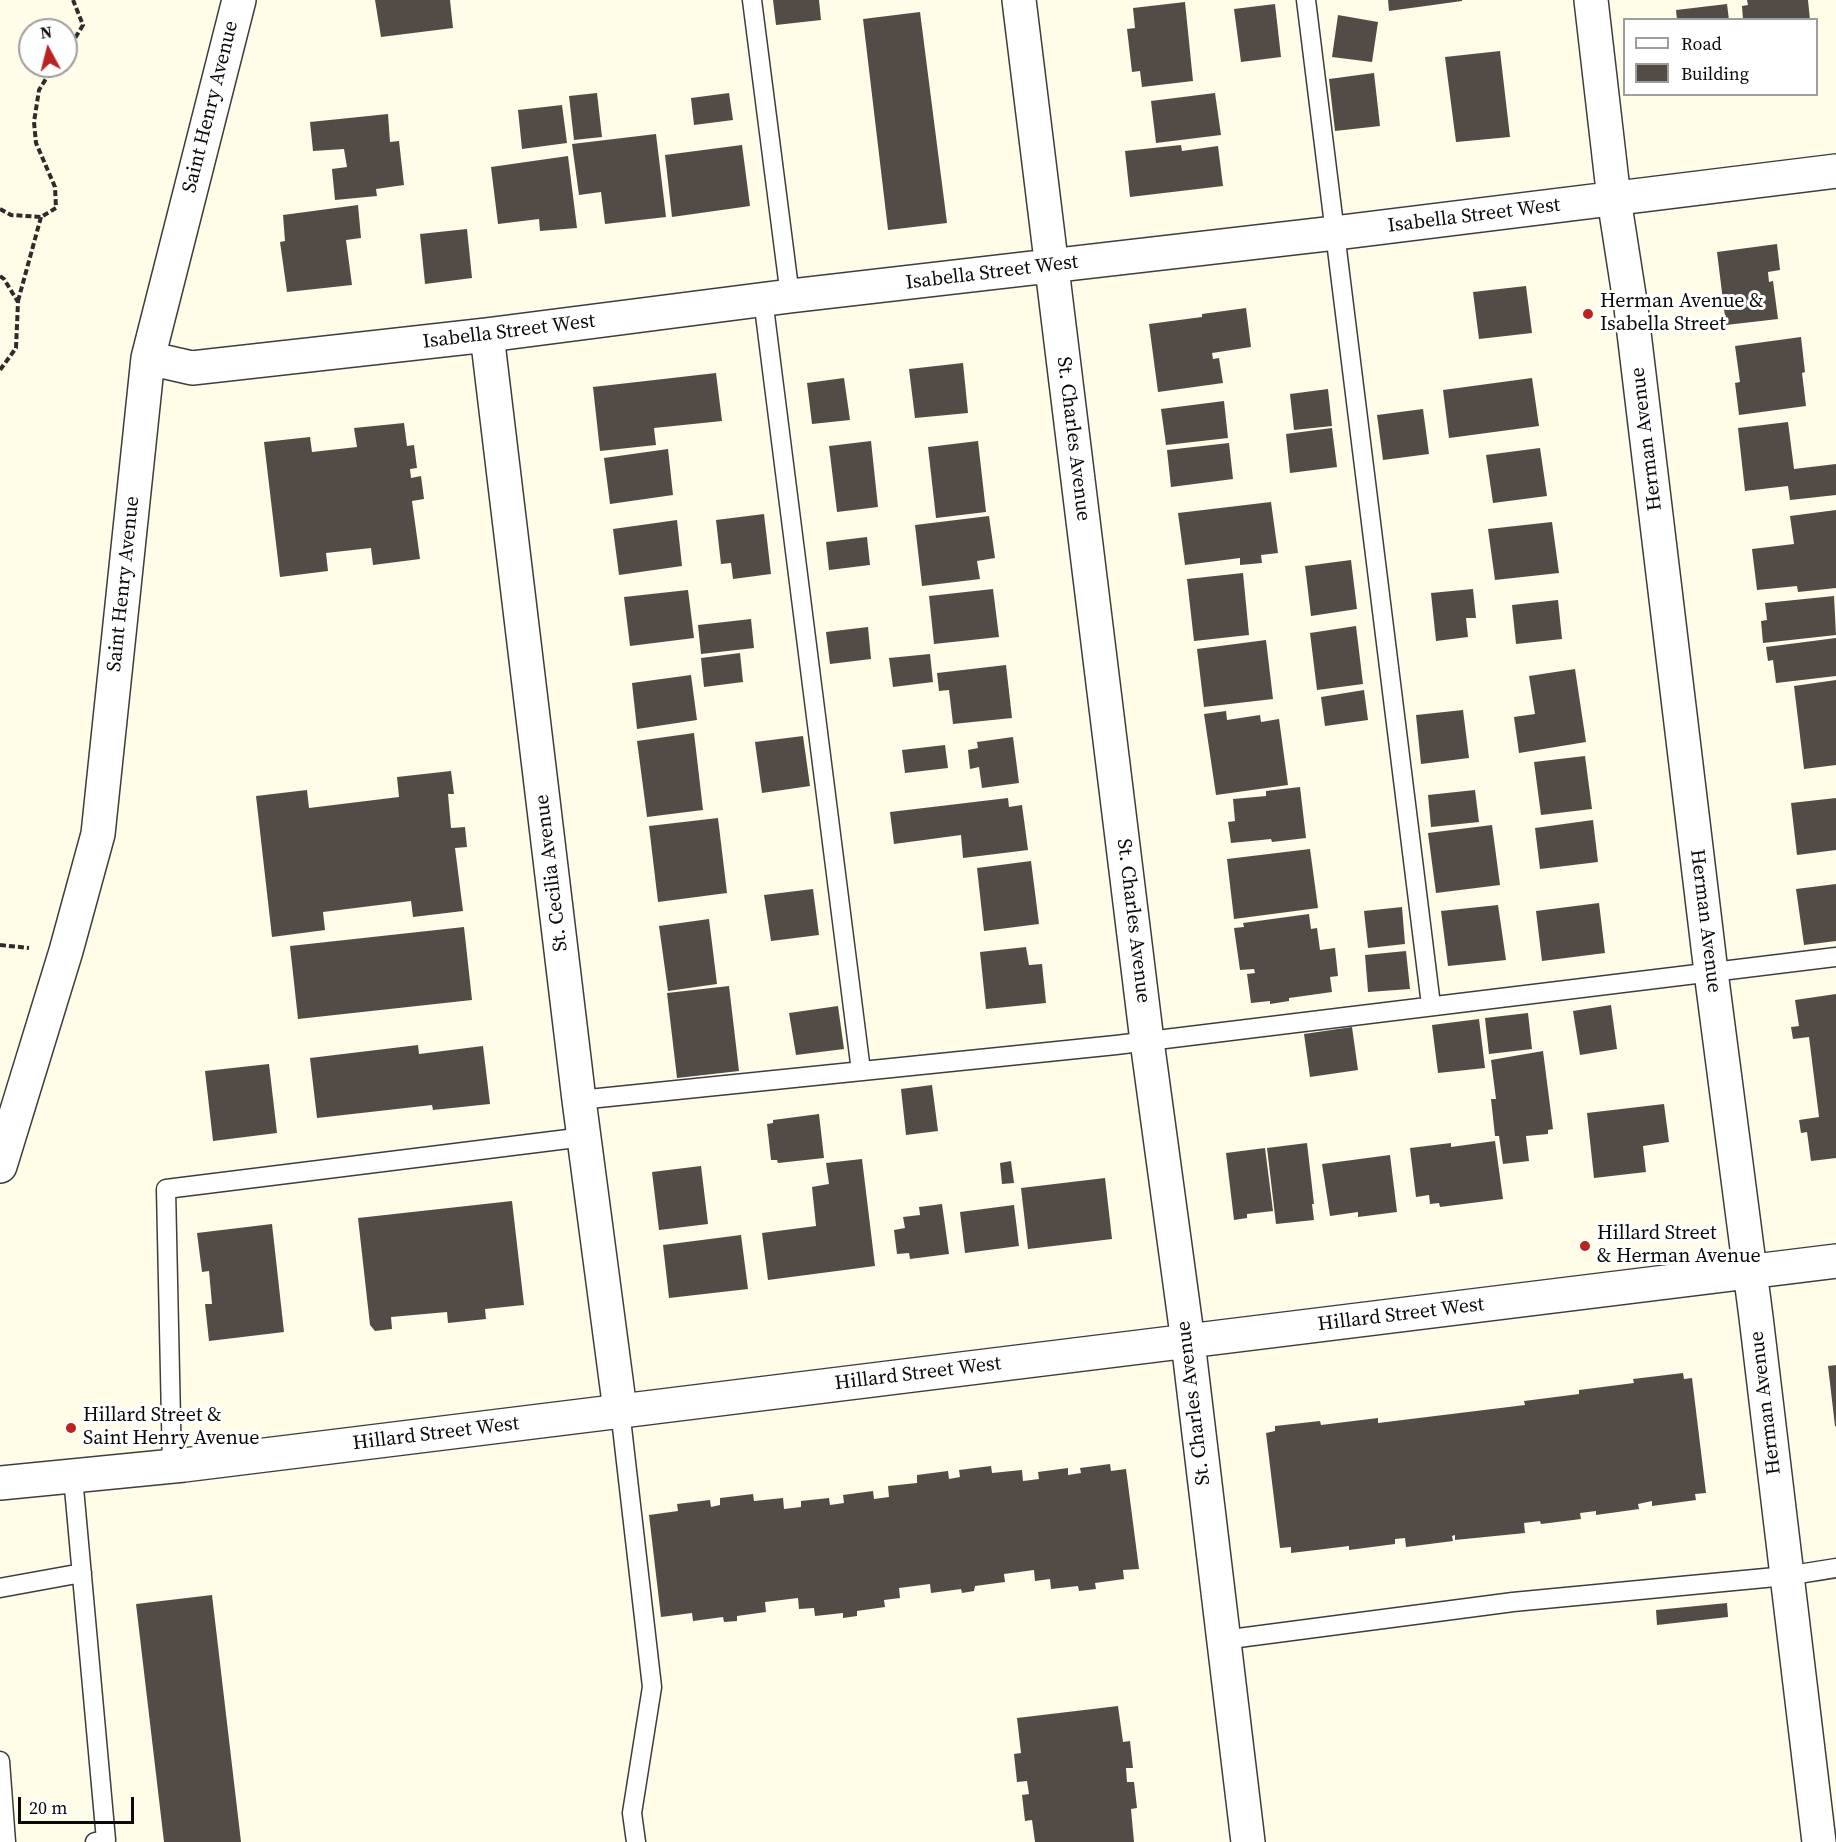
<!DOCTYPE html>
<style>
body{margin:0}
#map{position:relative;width:1836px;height:1842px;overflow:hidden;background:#fffce7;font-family:"Source Serif 4",serif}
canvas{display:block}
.legend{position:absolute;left:1623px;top:18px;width:195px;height:78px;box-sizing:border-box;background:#fff;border:2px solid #9d9d9d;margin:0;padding:8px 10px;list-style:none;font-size:18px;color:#0a0a0a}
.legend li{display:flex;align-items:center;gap:12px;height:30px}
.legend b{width:30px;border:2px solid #9d9d9d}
.north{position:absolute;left:18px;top:18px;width:60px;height:60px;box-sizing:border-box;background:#fff;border:2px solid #9d9d9d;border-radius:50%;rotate:353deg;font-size:16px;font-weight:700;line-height:24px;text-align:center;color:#0a0a0a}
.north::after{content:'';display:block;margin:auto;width:21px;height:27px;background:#bb2321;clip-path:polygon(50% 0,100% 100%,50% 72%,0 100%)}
.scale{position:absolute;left:18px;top:1797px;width:116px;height:27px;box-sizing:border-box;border:3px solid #0a0a0a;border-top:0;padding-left:8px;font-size:18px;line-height:21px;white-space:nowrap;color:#0a0a0a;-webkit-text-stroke:4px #fff;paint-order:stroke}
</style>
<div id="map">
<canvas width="1836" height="1842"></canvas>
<ul class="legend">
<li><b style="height:8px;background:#fff"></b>Road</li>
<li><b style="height:16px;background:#534c46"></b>Building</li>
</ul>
<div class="north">N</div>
<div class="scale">20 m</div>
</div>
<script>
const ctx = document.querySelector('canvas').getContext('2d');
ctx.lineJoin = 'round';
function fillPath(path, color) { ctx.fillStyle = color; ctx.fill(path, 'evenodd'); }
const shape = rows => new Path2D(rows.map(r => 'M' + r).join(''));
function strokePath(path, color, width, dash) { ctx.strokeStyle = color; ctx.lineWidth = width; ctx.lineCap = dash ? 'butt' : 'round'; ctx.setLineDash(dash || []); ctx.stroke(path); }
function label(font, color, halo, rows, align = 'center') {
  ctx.font = font + ' "Source Serif 4",serif'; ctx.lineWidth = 6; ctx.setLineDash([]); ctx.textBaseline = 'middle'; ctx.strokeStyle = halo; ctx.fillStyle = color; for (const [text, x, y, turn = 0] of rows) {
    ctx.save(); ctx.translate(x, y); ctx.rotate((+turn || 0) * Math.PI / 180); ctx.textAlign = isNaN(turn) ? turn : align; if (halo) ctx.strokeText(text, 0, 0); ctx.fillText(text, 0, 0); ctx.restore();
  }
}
const building = shape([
 [375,0,450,0,453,28,381,37],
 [773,0,819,0,821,20,776,25],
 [1388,0,1462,0,1462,1,1389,11],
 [1747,0,1808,0,1810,20,1743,20,1742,6,1748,5],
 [1185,2,1193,81,1142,87,1140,71,1132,72,1127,29,1135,28,1133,8],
 [1275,4,1281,57,1241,62,1234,9],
 [1727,4,1729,20,1677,20,1676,10],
 [920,12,947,223,888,230,863,19],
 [1338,15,1378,22,1372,62,1332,57],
 [1500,51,1510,137,1456,142,1445,57],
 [1374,73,1380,126,1335,131,1329,79],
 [597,93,602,137,574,140,569,96],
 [729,93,733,120,694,125,691,98],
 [1215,93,1221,135,1156,143,1151,101],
 [562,105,567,143,522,149,518,110],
 [388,114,390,142,399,141,404,185,376,189,377,196,335,200,332,169,347,167,344,149,313,151,310,122],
 [656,134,666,217,605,224,601,192,579,195,572,144],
 [742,145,750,206,672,217,665,155],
 [1181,145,1182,151,1218,146,1223,186,1130,197,1125,151],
 [568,156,577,228,540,231,539,219,498,224,491,167],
 [358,205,361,238,346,240,352,285,287,292,280,242,285,241,283,215],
 [467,229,472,278,425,284,420,234],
 [1777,244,1780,270,1768,272,1769,282,1773,281,1778,319,1726,325,1717,252],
 [1526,286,1532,333,1479,339,1473,292],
 [1246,308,1251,347,1212,353,1213,359,1219,358,1223,383,1158,392,1149,324,1202,317,1202,314],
 [1801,337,1805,372,1802,373,1806,406,1739,415,1735,383,1740,382,1735,346],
 [963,363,968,413,915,418,909,369],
 [716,373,722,421,654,428,656,445,600,451,593,387],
 [844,378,850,420,812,424,807,383],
 [1532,378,1539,426,1449,438,1443,390],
 [1328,389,1332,426,1294,430,1290,394],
 [1224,401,1228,438,1166,445,1161,409],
 [1423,409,1429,454,1383,460,1377,415],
 [1788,422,1794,469,1836,464,1836,495,1790,500,1788,486,1745,491,1738,428],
 [404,423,407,446,414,445,417,468,410,469,411,478,421,476,424,499,412,501,420,559,373,565,371,548,326,553,328,571,280,577,264,442,310,437,312,452,357,447,354,428],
 [1332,428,1337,467,1290,473,1286,434],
 [871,441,878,507,837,512,829,446],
 [978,441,986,512,936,518,928,447],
 [1229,443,1233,479,1171,487,1167,450],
 [1540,448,1547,496,1493,503,1486,455],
 [668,449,673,495,610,504,604,458],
 [1271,502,1278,553,1261,555,1262,563,1240,565,1240,558,1185,565,1178,513],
 [1836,510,1836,588,1798,592,1797,586,1757,590,1752,549,1794,544,1790,516],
 [764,514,771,574,733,579,731,563,721,564,716,520],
 [989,516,995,558,977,561,980,579,922,586,915,525],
 [677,520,682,566,619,575,613,529],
 [1552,522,1559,573,1495,580,1488,529],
 [867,537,870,565,829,570,826,542],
 [1351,560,1357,609,1311,616,1305,566],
 [1243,573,1249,635,1194,641,1187,579],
 [993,589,999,637,934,644,929,596],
 [1473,589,1476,618,1466,618,1468,637,1436,641,1431,593],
 [688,590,694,638,630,646,624,597],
 [1834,596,1836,635,1763,643,1761,621,1767,620,1765,603],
 [1558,600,1562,639,1516,644,1512,605],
 [751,619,754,648,701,654,698,625],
 [1356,626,1363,684,1317,690,1310,633],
 [868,627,871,659,830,664,826,632],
 [1836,638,1836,676,1776,683,1773,660,1768,661,1766,647],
 [1266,640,1273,699,1204,707,1197,649],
 [740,653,743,682,704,687,701,658],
 [930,654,933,682,893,687,889,658],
 [1006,665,1012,718,953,724,949,690,939,691,937,673],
 [1575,669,1586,742,1519,753,1514,717,1535,714,1529,676],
 [691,675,697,720,637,729,632,683],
 [1836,680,1836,765,1804,769,1794,686],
 [1364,690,1368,720,1325,726,1321,697],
 [1463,710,1469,758,1421,764,1416,715],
 [1226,711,1227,720,1260,715,1261,722,1279,719,1288,785,1216,795,1204,714],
 [694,733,703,810,647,817,637,741],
 [803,736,810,786,762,793,755,742],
 [1013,737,1019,783,982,788,979,767,970,769,968,750,978,748,977,742],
 [945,745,948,768,905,773,902,750],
 [1585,756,1592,809,1541,815,1534,762],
 [451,771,454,794,448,794,451,828,465,827,467,847,455,848,463,911,413,917,411,901,323,912,325,930,272,937,256,796,307,790,309,808,399,797,397,777],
 [1300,787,1306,838,1272,842,1271,839,1231,843,1228,822,1235,821,1233,799,1266,796,1266,791],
 [1475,790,1479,822,1431,827,1428,795],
 [1008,798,1009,807,1022,805,1028,850,963,858,961,835,894,844,890,812],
 [1836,798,1836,850,1797,855,1791,803],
 [718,818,727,893,658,902,649,826],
 [1593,820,1598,862,1540,869,1535,828],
 [1492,825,1500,885,1436,893,1428,833],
 [1310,849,1318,908,1234,919,1227,859],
 [1031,861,1039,924,984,931,977,868],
 [1836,884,1836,941,1804,945,1796,889],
 [813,889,819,935,771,941,764,895],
 [1599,903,1605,953,1542,961,1536,911],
 [1498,905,1506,960,1448,966,1441,911],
 [1402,907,1405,944,1368,948,1364,911],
 [1309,914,1311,929,1317,928,1320,950,1335,948,1338,976,1330,977,1332,992,1289,998,1289,1001,1270,1004,1270,1001,1251,1003,1247,974,1255,973,1254,969,1240,970,1234,928,1244,927,1243,923],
 [709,919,717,984,668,991,659,926],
 [464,927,472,1000,298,1019,290,946],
 [1026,947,1029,965,1042,964,1046,1003,986,1009,980,952],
 [1406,951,1410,989,1368,992,1365,955],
 [729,986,739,1071,677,1078,667,993],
 [1836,994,1836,1158,1811,1161,1807,1132,1801,1133,1799,1120,1819,1117,1809,1037,1793,1039,1791,1027,1799,1026,1795,1000],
 [1611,1005,1617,1049,1580,1055,1573,1011],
 [838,1006,844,1049,796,1055,789,1013],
 [1528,1013,1532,1049,1489,1054,1485,1018],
 [1479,1019,1485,1068,1438,1073,1432,1025],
 [1352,1027,1358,1070,1310,1077,1304,1034],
 [418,1045,419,1054,483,1046,490,1104,433,1110,432,1105,317,1118,310,1058],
 [1543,1051,1553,1129,1548,1130,1548,1134,1526,1136,1529,1161,1503,1164,1499,1136,1495,1136,1491,1099,1496,1099,1491,1060],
 [269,1064,277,1133,213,1141,205,1071],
 [932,1085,938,1131,906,1135,901,1089],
 [1664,1104,1669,1142,1643,1146,1646,1172,1594,1178,1587,1113],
 [819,1114,824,1158,778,1163,777,1160,771,1160,767,1124,773,1123,773,1120],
 [1495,1141,1503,1199,1440,1207,1439,1203,1430,1204,1429,1195,1416,1197,1410,1148,1451,1143,1451,1147],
 [1307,1143,1314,1204,1312,1204,1314,1220,1276,1224,1267,1148],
 [1265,1148,1273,1211,1247,1214,1247,1218,1234,1220,1226,1153],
 [1390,1155,1397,1212,1358,1217,1358,1212,1330,1216,1322,1164],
 [862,1159,875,1266,768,1280,762,1233,816,1226,812,1187,829,1184,826,1163],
 [1011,1161,1014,1183,1002,1184,1000,1163],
 [701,1166,708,1224,659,1230,652,1172],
 [1105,1178,1112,1239,1028,1249,1021,1188],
 [512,1201,524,1305,485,1309,486,1319,448,1323,447,1312,391,1317,392,1329,375,1331,370,1325,358,1218],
 [942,1204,949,1254,910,1259,909,1253,897,1254,894,1230,905,1228,903,1217,920,1215,919,1207],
 [1014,1205,1019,1246,965,1253,960,1212],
 [272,1224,284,1332,209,1341,205,1304,212,1304,209,1271,202,1272,197,1233],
 [741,1235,748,1289,669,1298,663,1245],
 [1836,1365,1836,1426,1835,1426,1828,1366],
 [1683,1373,1684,1379,1692,1378,1706,1493,1695,1494,1696,1500,1652,1506,1652,1501,1638,1504,1639,1509,1596,1515,1596,1511,1580,1513,1581,1519,1541,1524,1540,1521,1524,1523,1525,1533,1455,1540,1455,1535,1452,1536,1453,1541,1406,1547,1405,1538,1395,1539,1395,1544,1349,1550,1349,1546,1291,1553,1291,1547,1280,1548,1266,1433,1275,1431,1275,1426,1320,1421,1321,1425,1378,1418,1378,1423,1525,1405,1524,1401,1579,1394,1579,1390,1634,1383,1633,1379],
 [1110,1464,1111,1471,1126,1469,1139,1569,1123,1570,1124,1579,1095,1583,1096,1589,1079,1591,1078,1586,1051,1589,1050,1579,1035,1581,1034,1570,1004,1574,1005,1582,975,1586,974,1591,962,1593,961,1589,931,1593,930,1584,899,1588,900,1598,884,1600,885,1607,857,1611,857,1616,843,1618,843,1613,815,1616,814,1608,799,1609,798,1598,765,1602,766,1612,737,1616,737,1621,724,1622,723,1617,693,1621,692,1613,661,1617,649,1515,678,1511,677,1504,710,1500,711,1507,720,1505,720,1498,753,1494,754,1501,783,1498,784,1509,801,1507,801,1501,829,1498,830,1505,844,1503,843,1495,873,1491,874,1499,889,1497,888,1486,917,1483,917,1475,948,1471,949,1479,960,1477,959,1470,991,1466,992,1473,1022,1470,1023,1481,1039,1479,1038,1472,1068,1468,1068,1475,1081,1473,1080,1468],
 [212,1595,241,1842,164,1842,136,1604],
 [1727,1603,1728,1617,1657,1625,1656,1610],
 [1118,1706,1123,1742,1130,1741,1133,1768,1126,1768,1127,1782,1134,1782,1137,1808,1131,1809,1134,1842,1035,1842,1032,1820,1025,1821,1022,1795,1029,1794,1027,1781,1017,1782,1014,1754,1021,1753,1017,1718]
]);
const path = shape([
 [66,53,83,25,73,0],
 [0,209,11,215,41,217,56,208,55,187,36,143,34,122,39,90,54,66],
 [0,276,4,279,18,302,16,348,0,370],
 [18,301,41,217],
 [0,945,29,948]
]);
const lane = shape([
 [752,0,790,296],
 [1306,0,1431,1005],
 [763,299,861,1071],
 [579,1100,1116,1045,1836,957],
 [620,1410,652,1687,632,1813,636,1842],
 [172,1466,166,1189,584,1137],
 [73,1477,106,1840,95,1842],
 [0,1588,82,1573],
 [1223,1640,1513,1602,1786,1576,1836,1568],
 [0,1761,6,1842]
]);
const street = shape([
 [1019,0,1147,1041,1188,1342,1248,1842],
 [1591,0,1614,199,1631,308,1711,972,1756,1317,1819,1842],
 [487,335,579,1100,620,1410],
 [148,358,192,368,487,335,790,296,1335,233,1836,171],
 [0,1166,66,951,98,834,148,358,239,0],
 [0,1483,184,1465,1836,1261]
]);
const markers = [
 [1588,314,6,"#bb2321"],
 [1585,1246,6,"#bb2321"],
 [71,1428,6,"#bb2321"]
];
const streetNames = [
 ["Saint Henry Avenue",211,107,-76],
 ["Isabella Street West",1474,216,-7],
 ["Isabella Street West",992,273,-7],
 ["Isabella Street West",509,332,-7],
 ["St. Charles Avenue",1073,439,83],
 ["Herman Avenue",1647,439,-97],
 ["Saint Henry Avenue",124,584,-84],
 ["St. Cecilia Avenue",552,873,-97],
 ["St. Charles Avenue",1133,921,83],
 ["Herman Avenue",1705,921,83],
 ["Hillard Street West",1401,1315,-7],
 ["Hillard Street West",918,1374,-7],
 ["St. Charles Avenue",1194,1403,-97],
 ["Herman Avenue",1766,1403,-97],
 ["Hillard Street West",436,1434,-7]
];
const poiNames = [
 ["Herman Avenue &",1600,302],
 ["Isabella Street",1600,325],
 ["Hillard Street",1597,1234],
 ["& Herman Avenue",1597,1257],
 ["Hillard Street &",83,1416],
 ["Saint Henry Avenue",83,1439]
];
fillPath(building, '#534c46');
strokePath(lane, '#3d3d3d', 21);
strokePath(street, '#3d3d3d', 36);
strokePath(path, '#2c2c2c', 4, [6, 3]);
strokePath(lane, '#fff', 18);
strokePath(street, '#fff', 33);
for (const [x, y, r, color] of markers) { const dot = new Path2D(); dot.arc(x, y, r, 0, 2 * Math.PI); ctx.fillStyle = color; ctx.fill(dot); strokePath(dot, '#fff', 2); }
label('20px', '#0a0a0a', '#fff', streetNames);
label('20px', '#0a0a0a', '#fff', poiNames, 'left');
</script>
